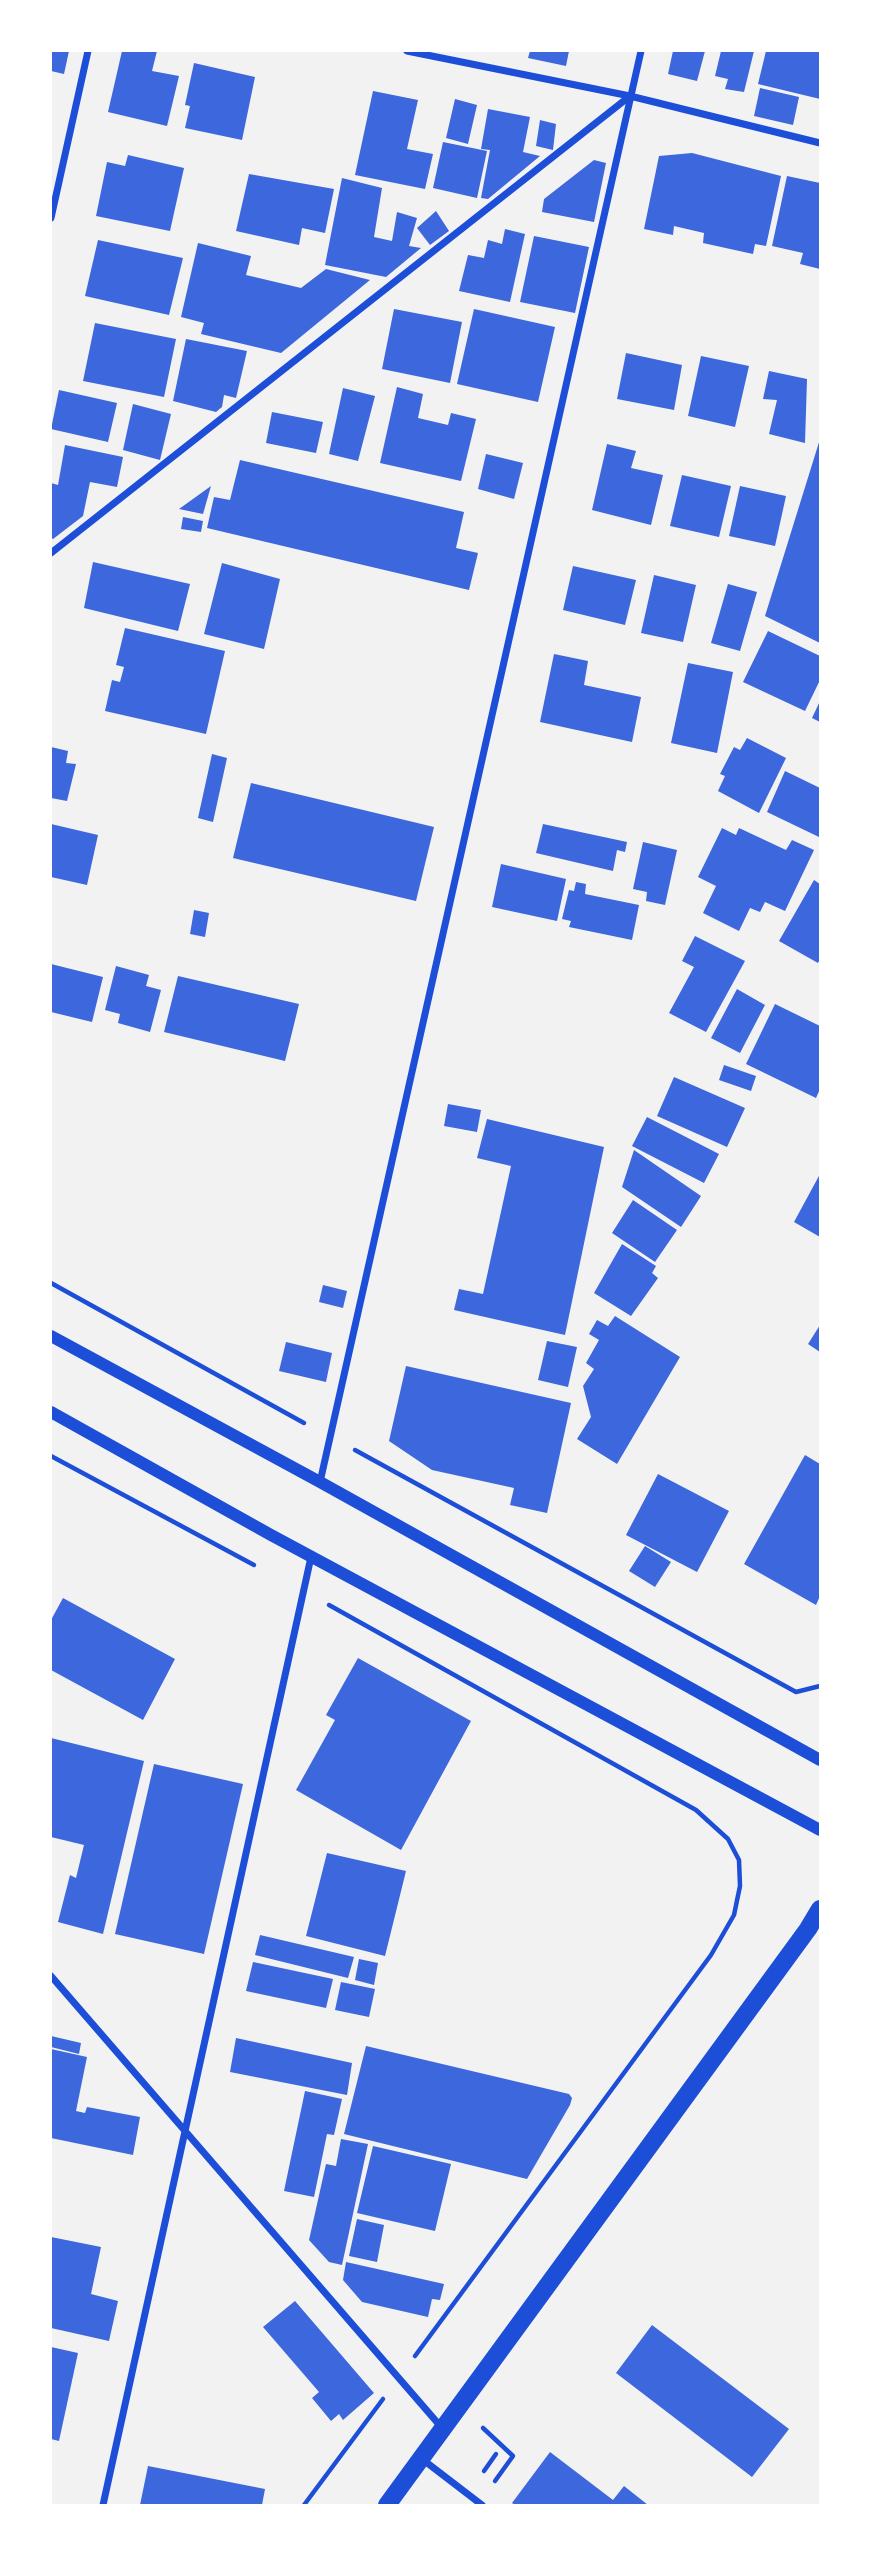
<!DOCTYPE html>
<style>
body{margin:0}
#map{position:relative;width:871px;height:2556px;overflow:hidden;background:#f2f2f2;font-family:"Playfair Display",serif}
canvas{display:block}
.frame{position:absolute;inset:0;border:52px solid #fff;pointer-events:none}
</style>
<div id="map">
<canvas width="871" height="2556"></canvas>
<div class="frame"></div>
</div>
<script>
const ctx = document.querySelector('canvas').getContext('2d');
ctx.lineJoin = 'round';
function fillPath(path, color) { ctx.fillStyle = color; ctx.fill(path, 'evenodd'); }
const shape = rows => new Path2D(rows.map(r => 'M' + r).join(''));
function strokePath(path, color, width, dash) { ctx.strokeStyle = color; ctx.lineWidth = width; ctx.lineCap = dash ? 'butt' : 'round'; ctx.setLineDash(dash || []); ctx.stroke(path); }
const building = shape([
 [51,51,69,51,64,74,51,71],
 [122,51,157,51,152,71,179,76,167,126,108,112],
 [530,51,569,51,566,66,528,58],
 [673,51,705,51,697,81,668,74],
 [721,51,754,51,744,92,725,89,728,79,715,76],
 [766,51,820,51,820,99,758,84],
 [194,63,255,77,242,140,185,128,190,106,185,105],
 [760,88,799,97,793,125,754,116],
 [373,91,418,100,407,149,433,154,425,189,355,175],
 [455,99,477,105,468,144,446,138],
 [488,109,530,117,523,152,540,156,488,199,481,198,490,150,481,149],
 [540,120,556,124,553,150,536,146],
 [443,142,487,151,477,198,433,188],
 [692,153,781,176,766,246,755,244,753,254,703,243,704,233,674,226,673,235,644,229,659,156],
 [128,155,184,168,170,231,96,216,107,162,125,166],
 [594,160,606,163,594,222,542,212,544,199],
 [249,174,334,189,325,233,302,228,299,245,236,231],
 [787,176,820,183,820,269,800,264,803,253,772,246],
 [342,178,382,188,374,237,392,241,397,212,417,218,409,246,421,248,386,277,325,265],
 [436,211,449,231,430,245,417,228],
 [505,229,525,234,510,302,459,291,468,255,484,258,488,240,502,244],
 [534,236,589,247,575,313,520,302],
 [98,240,183,258,169,315,85,296],
 [198,243,251,256,246,275,301,288,326,269,370,280,281,353,201,334,204,323,181,317],
 [394,309,462,322,450,383,382,369],
 [474,309,555,327,538,402,457,384],
 [95,323,176,339,164,397,83,381],
 [186,339,247,351,236,398,224,395,222,407,216,412,173,401],
 [626,353,682,365,674,410,617,399],
 [701,356,749,366,735,427,688,416],
 [769,371,807,379,805,443,769,434,777,400,763,399],
 [397,387,423,394,418,418,448,425,451,413,476,419,461,481,380,463],
 [343,388,375,396,358,461,329,454],
 [59,390,117,403,108,442,51,429],
 [133,404,171,414,160,460,123,450],
 [272,412,323,422,316,453,266,443],
 [820,439,820,643,765,616],
 [607,444,636,451,631,468,663,475,651,525,592,510],
 [65,445,123,457,117,487,90,482,83,516,53,539,51,538,51,483,58,485],
 [486,454,523,463,514,499,478,489],
 [240,460,464,512,456,548,478,553,469,590,207,528,214,497,230,500],
 [682,475,731,486,719,537,670,526],
 [211,486,203,514,179,509],
 [740,486,786,496,775,546,729,536],
 [183,517,203,521,201,532,181,529],
 [93,562,190,584,178,631,84,608],
 [222,563,280,579,264,649,204,634],
 [573,566,636,580,625,625,563,610],
 [654,575,696,585,683,642,641,633],
 [728,584,757,592,740,651,711,643],
 [125,628,225,651,206,734,105,711,112,680,120,682,124,667,116,665],
 [768,631,820,656,820,680,805,711,743,682],
 [554,654,588,661,584,685,641,697,632,742,540,722],
 [688,663,733,672,717,753,671,743],
 [820,701,820,722,812,718],
 [747,738,786,758,759,813,718,791,725,776,720,774,734,747,740,750],
 [51,747,68,751,66,763,76,764,67,801,51,798],
 [212,754,227,758,213,822,198,818],
 [785,771,820,788,819,837,767,812],
 [251,783,434,827,416,901,233,858],
 [51,824,98,835,87,885,51,877],
 [543,824,627,842,625,852,617,850,613,871,536,853],
 [722,828,736,835,739,828,786,850,792,840,814,850,785,911,765,902,760,912,750,908,739,931,703,913,716,886,698,877],
 [643,842,677,850,665,905,646,901,647,892,633,889],
 [501,864,566,879,557,921,492,907],
 [814,880,820,884,820,959,818,963,779,941],
 [576,882,586,884,585,894,639,905,632,940,569,927,571,921,562,919,569,890,574,891],
 [194,910,209,913,205,937,190,934],
 [695,936,745,961,706,1032,669,1013,694,967,682,961],
 [51,964,103,977,92,1022,51,1012],
 [116,966,149,975,146,986,161,990,150,1032,118,1023,120,1014,105,1010],
 [178,976,299,1004,285,1061,164,1032],
 [737,989,765,1005,740,1053,711,1038],
 [775,1004,820,1026,820,1089,816,1098,746,1064],
 [724,1065,756,1076,751,1091,719,1080],
 [674,1077,745,1108,727,1147,657,1116],
 [448,1104,481,1110,477,1132,444,1126],
 [647,1117,719,1154,704,1183,632,1146],
 [487,1119,604,1147,565,1335,454,1310,459,1289,483,1294,511,1166,477,1158],
 [634,1150,701,1196,681,1227,622,1187],
 [820,1174,820,1237,794,1222],
 [633,1200,677,1230,655,1262,612,1233],
 [622,1244,656,1266,652,1273,658,1278,631,1316,594,1293],
 [323,1285,347,1291,343,1308,319,1302],
 [615,1316,680,1357,617,1464,577,1439,591,1417,583,1386,594,1369,586,1363,599,1340,589,1334,597,1320,608,1326],
 [820,1325,820,1352,808,1344],
 [547,1341,577,1347,568,1387,538,1380],
 [286,1342,332,1353,326,1382,279,1371],
 [406,1366,571,1403,547,1513,510,1505,514,1488,432,1470,389,1441],
 [805,1455,820,1464,820,1596,816,1605,744,1564],
 [658,1474,729,1511,697,1572,626,1535],
 [645,1546,671,1562,655,1587,629,1571],
 [63,1598,175,1659,143,1720,51,1670,51,1620],
 [358,1658,471,1721,401,1850,296,1790,335,1720,326,1715],
 [51,1738,144,1761,103,1934,58,1922,70,1875,76,1878,84,1845,51,1837],
 [154,1764,243,1784,204,1954,115,1934],
 [327,1853,406,1871,385,1956,306,1936],
 [260,1935,354,1957,348,1978,255,1955],
 [359,1959,378,1963,374,1985,355,1980],
 [253,1962,333,1979,326,2008,246,1991],
 [341,1982,375,1989,369,2017,335,2010],
 [51,2036,81,2043,79,2054,51,2047],
 [236,2038,352,2063,347,2095,230,2072],
 [366,2046,569,2094,572,2098,570,2105,527,2179,344,2134],
 [51,2049,87,2057,76,2111,85,2113,87,2107,140,2117,133,2155,51,2138],
 [305,2091,342,2099,334,2135,327,2134,314,2197,284,2191],
 [341,2139,368,2144,342,2265,329,2262,309,2240,326,2164,336,2166],
 [373,2146,451,2164,435,2231,357,2213],
 [357,2219,384,2225,377,2262,349,2256],
 [51,2237,101,2247,91,2294,118,2301,109,2341,51,2328],
 [346,2262,444,2284,440,2300,432,2299,428,2317,362,2302,343,2280],
 [295,2301,374,2393,343,2420,339,2414,331,2421,312,2398,319,2392,263,2327],
 [652,2325,789,2429,752,2477,616,2373],
 [51,2347,78,2353,59,2441,51,2439],
 [550,2452,613,2500,624,2486,648,2505,515,2505,512,2503],
 [148,2466,265,2489,262,2505,140,2505]
]);
const path = shape([
 [51,1283,304,1423],
 [355,1450,796,1692,820,1686],
 [51,1456,254,1565],
 [329,1605,696,1810,728,1839,739,1860,740,1886,734,1915,711,1955,415,2356],
 [483,2428,513,2456,495,2481],
 [484,2471,496,2454],
 [304,2505,383,2399]
]);
const minor = shape([
 [407,51,630,96,820,143],
 [51,218,88,51],
 [51,553,630,96],
 [320,1482,641,51],
 [51,1976,442,2428],
 [422,2459,482,2505],
 [103,2505,311,1557]
]);
const tertiary = shape([
 [51,1336,320,1482,820,1760],
 [51,1412,271,1535,820,1830]
]);
const primary = shape([
 [387,2505,808,1929,820,1909]
]);
fillPath(building, '#3d67dc');
strokePath(path, '#1d4ed8', 4.5);
strokePath(minor, '#1d4ed8', 7);
strokePath(tertiary, '#1d4ed8', 12);
strokePath(primary, '#1d4ed8', 18);
</script>
